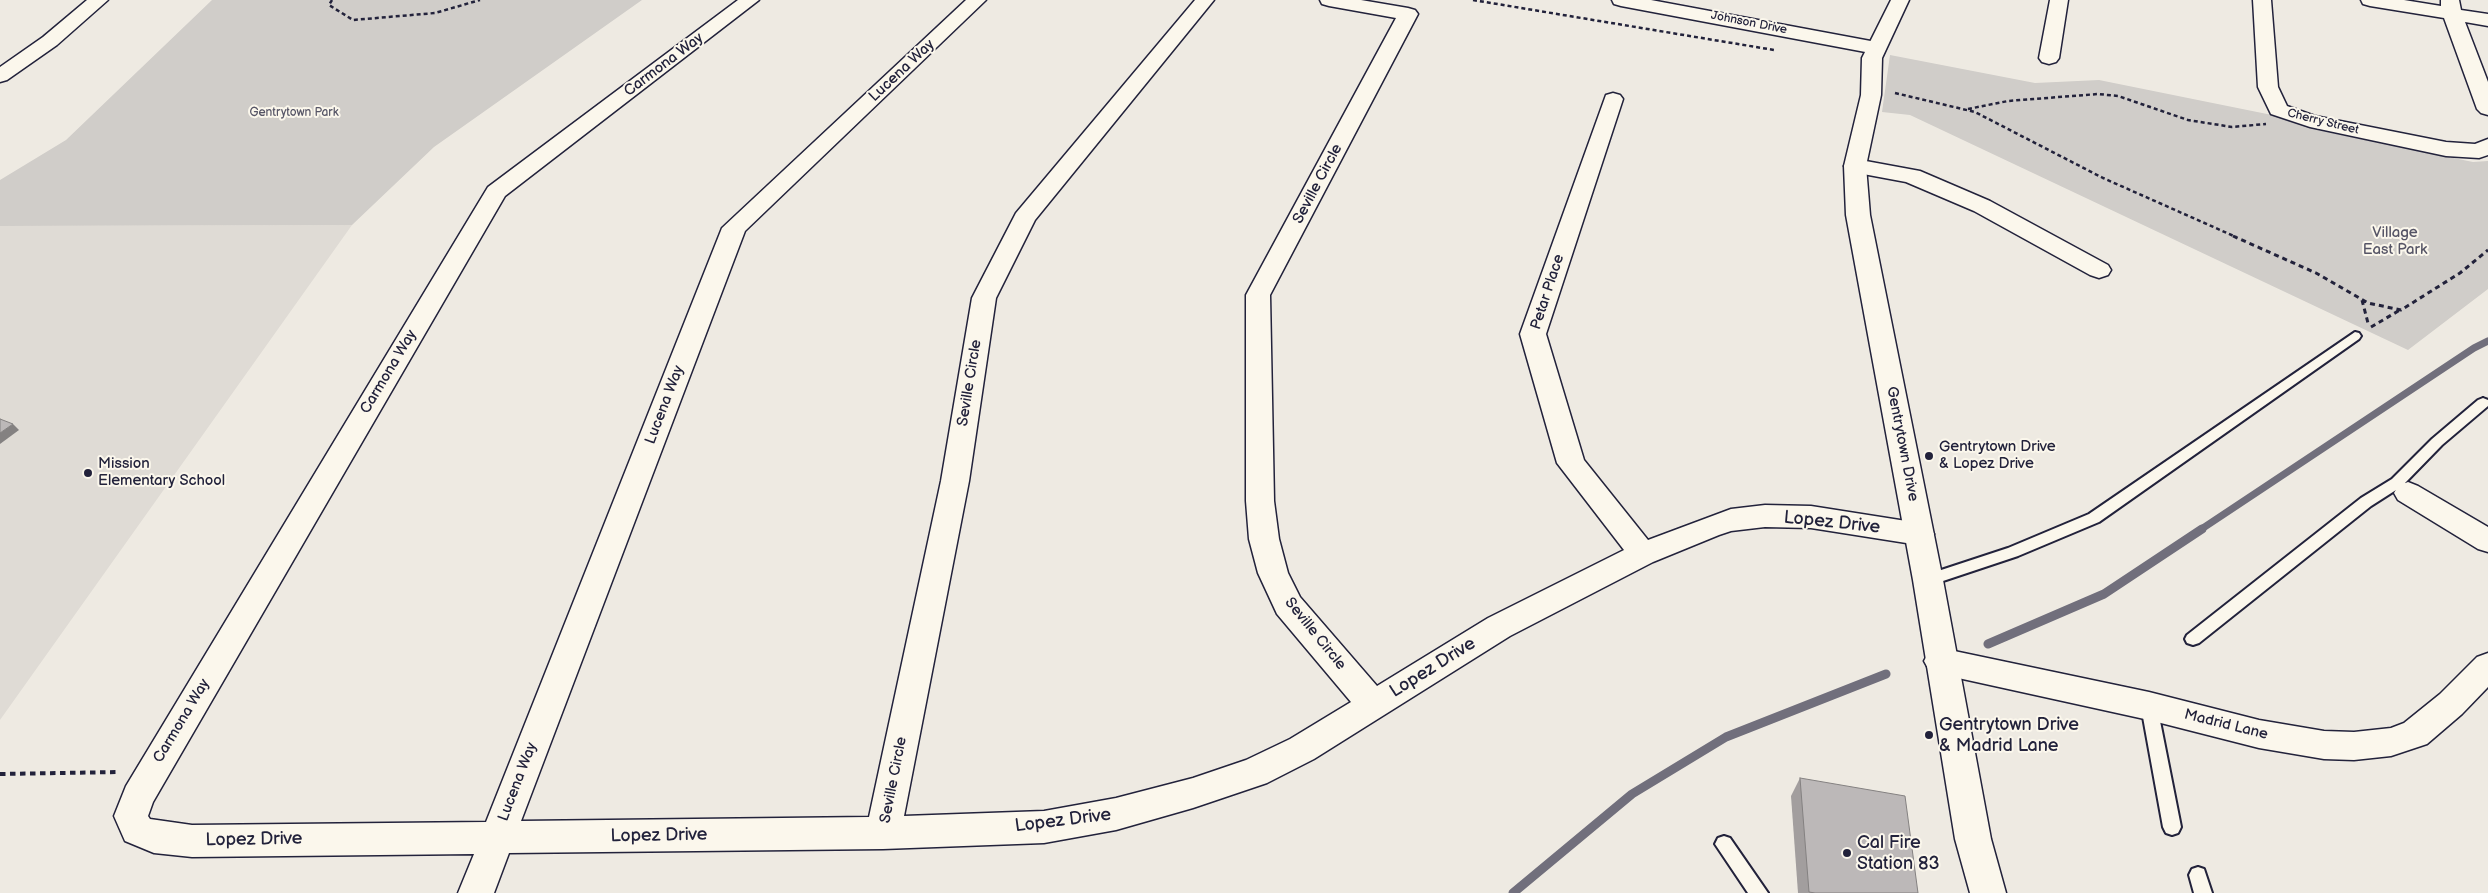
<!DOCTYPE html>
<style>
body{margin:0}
canvas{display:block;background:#eeeae2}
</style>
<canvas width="2488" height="893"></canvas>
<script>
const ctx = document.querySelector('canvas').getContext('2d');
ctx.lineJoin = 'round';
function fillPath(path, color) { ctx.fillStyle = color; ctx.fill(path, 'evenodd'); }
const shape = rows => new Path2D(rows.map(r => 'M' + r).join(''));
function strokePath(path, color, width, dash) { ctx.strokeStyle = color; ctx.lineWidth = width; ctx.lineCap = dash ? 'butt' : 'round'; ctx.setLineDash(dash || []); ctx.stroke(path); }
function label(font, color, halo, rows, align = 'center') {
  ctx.font = font + ' "Balsamiq Sans",sans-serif'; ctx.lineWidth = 4; ctx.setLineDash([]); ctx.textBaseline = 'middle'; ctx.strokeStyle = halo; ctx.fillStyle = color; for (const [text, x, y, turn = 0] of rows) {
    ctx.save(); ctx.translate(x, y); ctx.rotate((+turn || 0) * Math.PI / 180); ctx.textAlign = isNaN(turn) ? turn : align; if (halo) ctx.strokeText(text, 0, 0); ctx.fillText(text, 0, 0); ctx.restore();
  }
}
const built = shape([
 [352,225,0,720,0,226]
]);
const green = shape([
 [212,0,642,0,434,147,352,225,0,226,0,180,66,140],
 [1890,55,2035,83,2099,80,2272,115,2307,128,2473,162,2488,161,2488,289,2408,350,1910,115,1882,112]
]);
const streamFar1 = shape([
 [2200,530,2474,348,2488,341]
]);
const stream = shape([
 [1988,644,2104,594,2202,529],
 [1513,893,1632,794,1726,737,1886,674]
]);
const pathFar2 = shape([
 [332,0,329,5,353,20,435,13,480,0],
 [1473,0,1774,50],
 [1895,93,1975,112,2103,178,2236,237],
 [1968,109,2008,101,2098,94,2118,96,2188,120,2232,127,2266,124]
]);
const pathFar1 = shape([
 [2233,236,2316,273,2368,303,2401,310,2460,273,2488,250],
 [2362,300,2368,323],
 [2371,327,2400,310]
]);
const path = shape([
 [0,774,119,772]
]);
const lane = shape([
 [2355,332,2359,333,2361,336,2359,339,2099,522,2018,556,1928,586,1923,584,1920,580,1923,576,2008,548,2089,514,2355,332],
 [2483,398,2488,400,2488,406,2442,445,2405,483,2411,490,2409,494,2404,495,2396,490,2371,506,2199,643,2193,645,2187,643,2185,639,2187,635,2361,498,2392,479,2432,439,2478,400,2483,398],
 [2149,699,2155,701,2157,706,2181,827,2178,833,2172,835,2166,833,2163,827,2141,706,2143,701,2149,699],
 [1724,836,1730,838,1768,893,1748,893,1715,844,1718,838,1724,836],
 [2198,867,2204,869,2212,893,2194,893,2189,875,2192,869,2198,867]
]);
const street = shape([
 [87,0,108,0,57,45,7,80,0,82,0,67,43,37,87,0],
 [738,0,759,0,505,196,164,783,153,802,148,816,150,819,192,825,486,822,722,228,966,0,986,0,745,231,521,821,869,817,941,481,972,298,1016,213,1195,0,1214,0,1035,220,996,298,969,481,904,816,1044,811,1116,798,1193,778,1246,760,1290,739,1351,702,1277,614,1258,573,1249,539,1246,501,1246,295,1396,18,1329,6,1322,4,1320,0,1361,0,1408,8,1415,10,1418,14,1270,295,1274,501,1279,539,1288,573,1300,597,1377,686,1488,618,1624,550,1557,463,1520,334,1606,95,1613,93,1620,95,1623,99,1546,334,1584,460,1648,540,1731,509,1765,505,1811,506,1919,523,1929,526,1934,534,1929,542,1919,545,1811,528,1765,527,1731,531,1719,535,1653,562,1510,636,1314,759,1267,783,1193,808,1116,830,1044,843,883,849,509,853,494,893,458,893,474,854,192,857,154,853,125,841,114,816,126,786,488,187,738,0],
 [1612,0,1651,0,1876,42,1883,44,1886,48,1883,52,1876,54,1621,6,1614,4,1612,0],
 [2050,0,2068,0,2059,58,2056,62,2049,64,2042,62,2039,58,2050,0],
 [2253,0,2271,0,2278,87,2287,106,2315,116,2446,142,2475,144,2488,139,2488,155,2479,158,2446,156,2310,127,2271,114,2258,87,2253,0],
 [2361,0,2404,0,2441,6,2441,0,2459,0,2461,10,2488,14,2488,26,2465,22,2488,82,2488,115,2481,113,2477,109,2444,18,2370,6,2363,4,2361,0],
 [1855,159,1920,171,1990,201,2108,265,2111,270,2108,275,2099,278,2090,275,1974,211,1906,182,1847,171,1844,166,1847,161,1855,159],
 [2408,482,2418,486,2488,527,2488,552,2478,549,2398,500,2394,493,2398,486,2408,482],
 [1940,648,2149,692,2259,720,2324,731,2354,732,2391,728,2404,723,2440,694,2477,657,2488,653,2488,687,2462,714,2427,744,2391,756,2354,760,2324,759,2259,748,2149,720,1940,674,1929,670,1924,661,1929,652,1940,648]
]);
const secondary = shape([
 [1891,0,1909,0,1882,58,1881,95,1866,166,1870,215,1943,580,1991,839,2006,893,1970,893,1955,839,1913,580,1846,215,1844,166,1861,95,1862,58,1891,0]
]);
const wall = shape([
 [1800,778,1918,893,1798,893,1791,796]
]);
const shadedWall = shape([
 [13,424,19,430,0,444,0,433]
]);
const building = shape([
 [0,419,13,424,0,433,0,419],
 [1800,778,1905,796,1918,893,1815,893,1809,892,1800,778]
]);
const markers = [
 [1929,456,5,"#22223b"],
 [88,473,5,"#22223b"],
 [1929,735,5,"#22223b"],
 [1847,853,5,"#22223b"]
];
const farStreetnames = [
 ["Johnson Drive",1749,23,11],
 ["Cherry Street",2323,122,14]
];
const farParknames = [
 ["Gentrytown Park",294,113]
];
const streetNames = [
 ["Carmona Way",664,65,-37],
 ["Lucena Way",902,71,-43],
 ["Seville Circle",1318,184,-62],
 ["Petar Place",1548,292,-72],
 ["Carmona Way",389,372,-59],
 ["Seville Circle",970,383,-81],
 ["Lucena Way",665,405,-69],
 ["Gentrytown Drive",1902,444,79],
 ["Seville Circle",1315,634,51],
 ["Carmona Way",182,721,-59],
 ["Madrid Lane",2226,725,14],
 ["Seville Circle",894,780,-79],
 ["Lucena Way",518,782,-69]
];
const parkNames = [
 ["Village",2395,233],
 ["East Park",2395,250]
];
const poiNames = [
 ["Gentrytown Drive",1939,447],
 ["& Lopez Drive",1939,464],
 ["Mission",98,464],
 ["Elementary School",98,481]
];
const nearStreetnames = [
 ["Lopez Drive",1832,523,6],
 ["Lopez Drive",1433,668,-32],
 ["Lopez Drive",1063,821,-7],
 ["Lopez Drive",659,836,-1],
 ["Lopez Drive",254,840,-1]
];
const nearPoinames = [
 ["Gentrytown Drive",1939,725],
 ["& Madrid Lane",1939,746],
 ["Cal Fire",1857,843],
 ["Station 83",1857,864]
];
fillPath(built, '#dfdbd5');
fillPath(green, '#d0cdc9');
strokePath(streamFar1, '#716f7c', 7);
strokePath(stream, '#716f7c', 9);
strokePath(lane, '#22223b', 4);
strokePath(street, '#22223b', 3);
strokePath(secondary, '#22223b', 3);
strokePath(pathFar2, '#22223b', 2.5, [4, 3]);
strokePath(pathFar1, '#22223b', 3, [5, 4]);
strokePath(path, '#22223b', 4, [5.5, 4.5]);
fillPath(lane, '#fbf7ec');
fillPath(street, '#fbf7ec');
fillPath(secondary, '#fbf7ec');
fillPath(wall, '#a29e9e');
fillPath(shadedWall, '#848181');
fillPath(building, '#bcb8b8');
strokePath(building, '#848181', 1);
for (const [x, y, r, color] of markers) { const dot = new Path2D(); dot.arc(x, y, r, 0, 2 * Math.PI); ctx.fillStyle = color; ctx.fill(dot); strokePath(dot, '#fbf7ec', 2); }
label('12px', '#22223b', '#fbf7ec', farStreetnames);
label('12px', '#565566', '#fbf7ec', farParknames);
label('15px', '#22223b', '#fbf7ec', streetNames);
label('15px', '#565566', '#fbf7ec', parkNames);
label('15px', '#22223b', '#fbf7ec', poiNames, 'left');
label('18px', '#22223b', '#fbf7ec', nearStreetnames);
label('18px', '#22223b', '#fbf7ec', nearPoinames, 'left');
</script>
